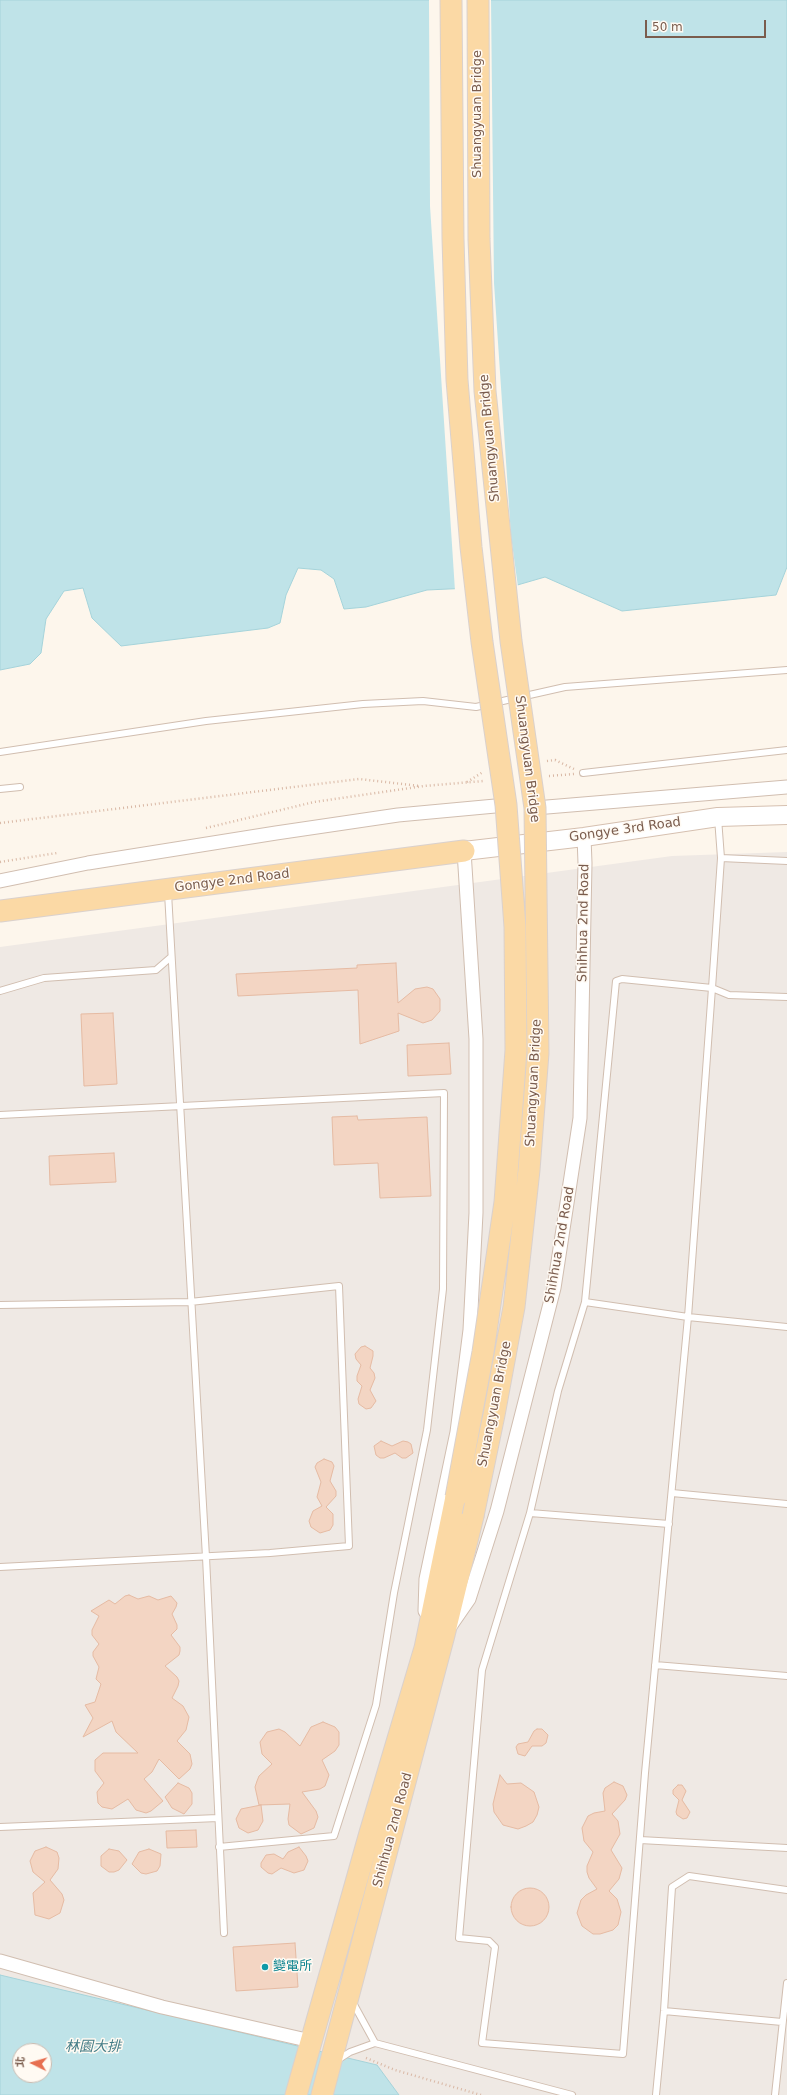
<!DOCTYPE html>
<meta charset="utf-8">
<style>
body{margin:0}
#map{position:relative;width:787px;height:2095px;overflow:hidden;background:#fdf6ec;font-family:"DejaVu Sans","Noto Sans TC",sans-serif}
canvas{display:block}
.north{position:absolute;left:12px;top:2043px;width:40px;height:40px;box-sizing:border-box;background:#fffaf3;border:1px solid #cabbb1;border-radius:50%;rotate:275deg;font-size:11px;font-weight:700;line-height:16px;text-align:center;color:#7a5c4d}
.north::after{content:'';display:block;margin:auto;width:14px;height:18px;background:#e76f51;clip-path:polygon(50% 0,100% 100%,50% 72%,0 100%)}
.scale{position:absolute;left:645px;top:20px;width:121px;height:18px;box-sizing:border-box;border:2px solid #7a5c4d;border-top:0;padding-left:5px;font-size:12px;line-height:14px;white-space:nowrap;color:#7a5c4d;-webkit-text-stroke:3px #fffaf3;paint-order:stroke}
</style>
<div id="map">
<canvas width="787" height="2095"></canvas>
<div class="north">北</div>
<div class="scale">50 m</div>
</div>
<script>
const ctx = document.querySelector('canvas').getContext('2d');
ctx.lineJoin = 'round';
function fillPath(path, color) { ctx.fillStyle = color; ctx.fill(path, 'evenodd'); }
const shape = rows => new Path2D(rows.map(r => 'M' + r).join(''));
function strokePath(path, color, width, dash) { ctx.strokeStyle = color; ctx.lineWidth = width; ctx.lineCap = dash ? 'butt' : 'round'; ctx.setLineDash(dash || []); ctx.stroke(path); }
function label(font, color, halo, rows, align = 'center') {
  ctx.font = font + ' "DejaVu Sans","Noto Sans TC",sans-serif'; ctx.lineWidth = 3; ctx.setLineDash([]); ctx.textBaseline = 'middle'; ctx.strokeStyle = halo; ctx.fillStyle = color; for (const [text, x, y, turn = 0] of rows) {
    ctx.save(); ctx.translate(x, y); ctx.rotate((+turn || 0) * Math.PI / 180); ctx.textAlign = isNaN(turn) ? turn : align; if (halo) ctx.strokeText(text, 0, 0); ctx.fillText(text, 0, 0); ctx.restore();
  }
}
const industrial = shape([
 [787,852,787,2095,0,2095,0,947,672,856],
 [20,2051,44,2051,44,2075,20,2075]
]);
const water = shape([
 [0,0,787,0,787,567,776,595,622,611,545,577,514,586,427,590,366,607,344,609,334,579,321,570,298,568,286,595,280,623,268,628,121,646,92,618,83,588,64,591,46,619,41,653,30,664,0,670,0,0],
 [0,1975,377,2065,399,2095,0,2095,0,1975],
 [20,2051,44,2051,44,2075,20,2075,20,2051]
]);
const pier = shape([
 [429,0,491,0,494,283,511,536,518,587,514,588,455,591,430,206]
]);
const building = shape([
 [396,963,398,1003,415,989,427,987,433,989,440,999,440,1011,432,1020,423,1023,398,1013,399,1031,360,1044,358,990,238,996,236,974,357,968,357,965,396,963],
 [113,1013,117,1084,84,1086,81,1014,113,1013],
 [449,1043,451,1074,408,1076,407,1045,449,1043],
 [357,1116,358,1120,427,1117,431,1196,380,1198,378,1163,334,1165,332,1117,357,1116],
 [114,1153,116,1182,50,1185,49,1156,114,1153],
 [365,1346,373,1351,373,1356,370,1368,374,1373,375,1378,370,1390,376,1401,371,1408,366,1409,359,1404,358,1399,362,1386,357,1381,357,1376,361,1365,356,1359,355,1354,361,1347,365,1346],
 [381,1441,392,1446,403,1441,408,1442,411,1444,413,1453,406,1458,402,1458,395,1453,384,1458,380,1458,376,1455,374,1446,381,1441],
 [324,1459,332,1462,334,1466,330,1481,336,1491,336,1496,326,1507,333,1514,333,1525,330,1530,320,1533,311,1527,309,1521,313,1511,322,1506,317,1497,321,1482,315,1467,317,1463,324,1459],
 [129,1595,138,1599,149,1596,158,1600,171,1596,177,1603,176,1607,172,1614,177,1625,177,1629,171,1635,180,1647,180,1651,179,1655,165,1666,177,1677,179,1681,178,1686,172,1698,183,1706,189,1717,186,1730,177,1741,190,1754,192,1764,190,1769,179,1779,159,1759,152,1772,144,1779,163,1801,151,1811,146,1813,136,1810,128,1799,112,1809,102,1807,98,1803,97,1792,104,1783,95,1771,95,1760,103,1753,138,1753,116,1732,112,1721,83,1737,93,1718,85,1705,95,1702,101,1684,96,1679,99,1667,93,1656,93,1652,99,1644,92,1635,92,1630,99,1616,91,1611,109,1600,115,1604,125,1596,129,1595],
 [323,1722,335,1727,339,1732,339,1745,335,1751,322,1760,329,1775,325,1786,320,1789,302,1792,316,1811,318,1817,314,1828,301,1834,289,1825,288,1819,290,1804,259,1805,255,1787,257,1781,259,1776,272,1764,262,1754,260,1742,267,1732,279,1729,285,1732,300,1746,311,1727,323,1722],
 [537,1729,542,1729,548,1735,546,1743,542,1746,532,1746,525,1756,518,1754,516,1747,518,1744,528,1742,534,1731,537,1729],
 [500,1775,507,1784,521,1783,534,1792,539,1807,537,1815,533,1822,526,1826,518,1829,503,1825,494,1812,493,1804,500,1775],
 [614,1782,623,1786,627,1795,625,1800,612,1814,618,1821,620,1834,611,1850,622,1868,619,1879,609,1891,617,1899,621,1912,618,1925,613,1930,600,1934,593,1934,582,1926,577,1913,581,1900,586,1895,597,1889,589,1878,587,1872,587,1866,593,1852,584,1841,582,1828,588,1816,594,1813,605,1811,603,1793,605,1788,614,1782],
 [178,1783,189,1788,192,1793,192,1804,184,1814,172,1808,165,1797,178,1783],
 [678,1785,682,1785,686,1791,682,1800,690,1812,687,1818,683,1819,677,1815,676,1812,679,1800,673,1794,673,1790,678,1785],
 [261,1805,263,1821,258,1830,248,1833,239,1828,236,1819,241,1809,261,1805],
 [196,1830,197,1847,167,1848,166,1831,196,1830],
 [46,1847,57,1852,59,1858,58,1869,50,1880,62,1894,64,1900,60,1913,49,1919,35,1915,33,1893,45,1882,33,1872,30,1861,35,1851,46,1847],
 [299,1847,306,1856,308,1861,304,1870,294,1873,281,1868,272,1874,268,1873,261,1867,261,1863,266,1855,274,1854,283,1859,288,1852,299,1847],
 [109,1849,119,1851,127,1860,119,1870,114,1872,109,1872,101,1866,101,1856,109,1849],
 [149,1849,161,1854,160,1866,157,1871,146,1874,141,1873,132,1864,139,1852,149,1849],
 '511 1907a19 19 0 1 1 38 0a19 19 0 1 1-38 0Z',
 [295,1943,298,1987,236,1991,233,1947,295,1943]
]);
const path = shape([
 [547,761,555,760,574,769],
 [549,776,574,774],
 [467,782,483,772],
 [0,823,359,779,420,786],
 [206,828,314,802,424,786,484,781],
 [0,862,57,853],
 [366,2058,395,2070,481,2095]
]);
const lane = shape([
 [0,752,206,721,363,704,423,701,476,707,565,687,787,670],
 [583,773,787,750],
 [0,789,20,787],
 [718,818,721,858,712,988,688,1317,645,1773,623,2054,482,2043,495,1947,489,1941,459,1938,482,1670,530,1513,558,1391,585,1302,616,981,622,979,712,988,729,995,787,997],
 [721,858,787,861],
 [168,893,206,1557,224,1933],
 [0,991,44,978,156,970,171,957],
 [0,1115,444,1093,443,1289,427,1430,394,1593,376,1705,334,1836,219,1847],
 [585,1302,688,1317,787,1327],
 [0,1305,190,1302,339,1286,349,1546,270,1553,0,1567],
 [672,1493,787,1504],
 [530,1513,669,1524],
 [655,1665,787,1676],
 [0,1827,218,1818],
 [640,1840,787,1848],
 [664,2011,782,2022],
 [375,2043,572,2095],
 [336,2061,350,2052,375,2043,352,2001],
 [656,2095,664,2011,672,1887,689,1876,787,1890],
 [775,2095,787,1983]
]);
const street = shape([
 [535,808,787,787],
 [0,881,88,863,276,833,398,815,506,805],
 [425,1611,426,1579,457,1432,470,1330,476,1213,476,1039,464,851],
 [451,1625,469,1599,497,1511,554,1288,580,1118,585,863,584,837],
 [0,1961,162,2007,311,2041]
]);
const secondary = shape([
 [464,851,584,837,718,817,787,815]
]);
const primary = shape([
 [0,911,464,851],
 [296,2095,370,1833,425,1648,456,1497],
 [322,2095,444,1635,473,1516]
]);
const primaryBridge = shape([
 [451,0,453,238,457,380,471,547,482,642,506,805,515,927,516,1050,505,1202,483,1352,456,1497],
 [473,1516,494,1415,514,1307,529,1170,538,1053,535,808,511,641,485,391,479,239,478,0]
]);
const markers = [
 [265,1967,4,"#0f9aa8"]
];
const streetNames = [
 ["Shuangyuan Bridge",478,114,-90],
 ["Shuangyuan Bridge",490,438,-95],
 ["Shuangyuan Bridge",527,759,83],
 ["Gongye 3rd Road",625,830,-8],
 ["Gongye 2nd Road",232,881,-7],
 ["Shihhua 2nd Road",584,923,-89],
 ["Shuangyuan Bridge",534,1083,-87],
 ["Shihhua 2nd Road",560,1245,-80],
 ["Shuangyuan Bridge",495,1404,-79],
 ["Shihhua 2nd Road",393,1830,-75]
];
const cultureNames = [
 ["變電所",273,1967]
];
const waterNames = [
 ["林園大排",93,2047]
];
fillPath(industrial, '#efe9e4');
fillPath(water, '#bfe3e8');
strokePath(water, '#a5d3da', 1);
fillPath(pier, '#fdf6ec');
fillPath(building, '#f3d5c3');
strokePath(building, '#e6bba3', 1);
strokePath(lane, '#d1beb0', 8);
strokePath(street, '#d1beb0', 15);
strokePath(secondary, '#d6c0b0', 20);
strokePath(primary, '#dad1cd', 23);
strokePath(path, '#d9b8a5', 2.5, [1, 3]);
strokePath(lane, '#fff', 6);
strokePath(street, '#fff', 13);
strokePath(secondary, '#fff', 18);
strokePath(primary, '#fbd9a5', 21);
strokePath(primaryBridge, '#dad1cd', 23, []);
strokePath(primaryBridge, '#fbd9a5', 21);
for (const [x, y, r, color] of markers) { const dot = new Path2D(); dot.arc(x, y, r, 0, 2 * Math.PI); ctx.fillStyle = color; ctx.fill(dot); strokePath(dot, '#fffaf3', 1.5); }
label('13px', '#7a5c4d', '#fffaf3', streetNames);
label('13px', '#0d838f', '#fffaf3', cultureNames, 'left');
label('italic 14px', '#437c86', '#fffaf3', waterNames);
</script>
